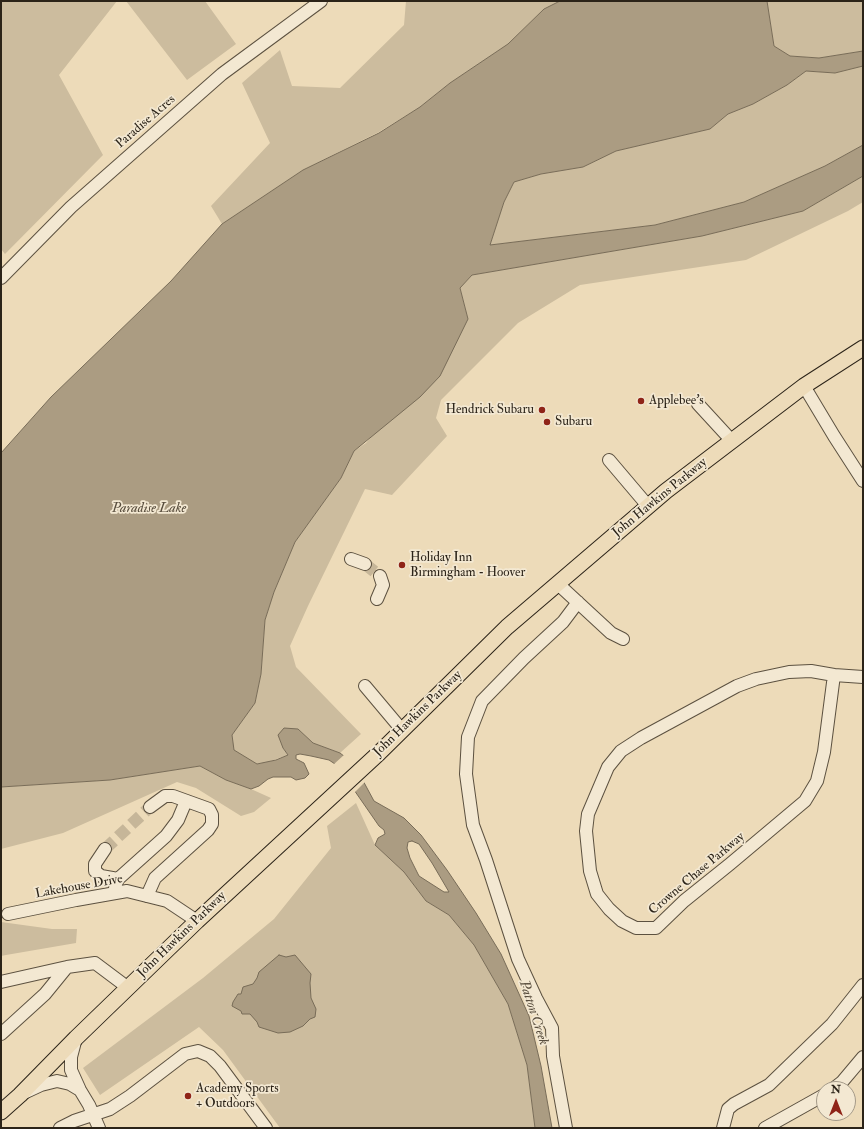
<!DOCTYPE html>
<style>
body{margin:0}
#map{position:relative;width:864px;height:1129px;overflow:hidden;background:#eddbb9;font-family:"IM FELL Double Pica",serif}
canvas{display:block}
.frame{position:absolute;inset:0;border:2px solid #2b2318;pointer-events:none}
.north{position:absolute;left:816px;top:1081px;width:40px;height:40px;box-sizing:border-box;background:#f3e8d2;border:1px solid #a39988;border-radius:50%;rotate:0deg;font-size:11px;font-weight:700;line-height:16px;text-align:center;color:#2b2318}
.north::after{content:'';display:block;margin:auto;width:14px;height:18px;background:#8f2418;clip-path:polygon(50% 0,100% 100%,50% 72%,0 100%)}
</style>
<div id="map">
<canvas width="864" height="1129"></canvas>
<div class="frame"></div>
<div class="north">N</div>
</div>
<script>
const ctx = document.querySelector('canvas').getContext('2d');
ctx.lineJoin = 'round';
function fillPath(path, color) { ctx.fillStyle = color; ctx.fill(path, 'evenodd'); }
const shape = rows => new Path2D(rows.map(r => 'M' + r).join(''));
function strokePath(path, color, width, dash) { ctx.strokeStyle = color; ctx.lineWidth = width; ctx.lineCap = dash ? 'butt' : 'round'; ctx.setLineDash(dash || []); ctx.stroke(path); }
function label(font, color, halo, rows, align = 'center') {
  ctx.font = font + ' "IM FELL Double Pica",serif'; ctx.lineWidth = 3.5; ctx.setLineDash([]); ctx.textBaseline = 'middle'; ctx.strokeStyle = halo; ctx.fillStyle = color; for (const [text, x, y, turn = 0] of rows) {
    ctx.save(); ctx.translate(x, y); ctx.rotate((+turn || 0) * Math.PI / 180); ctx.textAlign = isNaN(turn) ? turn : align; if (halo) ctx.strokeText(text, 0, 0); ctx.fillText(text, 0, 0); ctx.restore();
  }
}
const green = shape([
 [1,1,117,1,59,75,103,155,5,254,1,249],
 [126,1,205,1,236,44,187,80],
 [406,1,560,1,544,9,508,44,450,83,420,107,379,132,303,170,222,224,211,206,270,143,242,83,280,50,292,86,340,88,404,25],
 [767,1,863,1,863,51,819,58,790,56,774,46],
 [863,66,863,145,825,166,744,202,655,225,490,245,504,202,514,182,541,174,583,167,616,151,710,129,728,114,753,104,787,85,806,71,835,73],
 [863,176,863,202,848,211,746,260,580,285,518,323,441,400,436,418,447,436,392,495,365,489,308,606,290,646,296,667,361,734,340,753,313,743,298,729,283,748,288,755,265,763,257,764,233,750,232,735,255,703,261,674,265,620,274,592,295,542,341,478,354,451,366,443,468,319,460,288,472,275,702,236,803,211],
 [200,766,226,780,251,789,271,798,254,812,241,816,196,788,177,782,63,833,1,849,1,787,110,780],
 [356,803,375,845,404,872,426,901,449,915,474,945,508,1004,527,1065,535,1128,280,1128,223,1050,199,1027,100,1095,83,1068,203,978,274,919,331,848,327,826],
 [1,922,52,929,77,929,76,943,6,955,1,956]
]);
const water = shape([
 [560,1,767,1,774,46,790,56,819,58,863,51,863,66,835,73,806,71,787,85,753,104,728,114,710,129,616,151,583,167,541,174,514,182,504,202,490,245,655,225,744,202,825,166,863,145,863,176,803,211,702,236,472,275,460,288,468,319,440,376,420,397,354,451,341,478,295,542,274,592,265,620,261,674,255,703,232,735,234,750,257,764,276,760,288,755,283,748,278,735,284,728,298,729,313,743,340,753,354,764,374,801,404,818,421,835,447,870,476,913,501,954,529,1016,541,1066,552,1128,535,1128,527,1065,508,1004,474,945,449,915,426,901,404,872,375,845,378,838,385,834,384,830,379,826,352,787,335,764,329,760,311,756,300,754,296,755,296,759,304,763,309,774,305,778,296,780,291,777,273,777,268,779,259,786,251,789,226,780,200,766,110,780,1,787,1,453,51,397,171,281,222,224,303,170,379,133,420,107,450,83,508,44,544,9,560,1],
 [412,841,419,844,432,863,449,892,444,892,419,876,410,858,407,848,408,842,412,841],
 [279,955,286,957,295,955,311,974,310,983,311,998,316,1009,315,1017,310,1019,303,1026,290,1032,278,1033,259,1027,257,1022,250,1014,242,1014,241,1011,232,1006,233,1002,238,994,241,994,243,987,253,984,257,978,259,972,279,955]
]);
const pier = shape([
 [345,754,356,763,365,782,354,793,333,765]
]);
const minorTunnel = shape([
 [365,564,380,576],
 [105,849,150,807]
]);
const minor = shape([
 [1,278,71,207,222,74,321,1],
 [804,386,834,436,863,481],
 [698,404,732,441],
 [609,460,648,506],
 [351,559,365,564],
 [558,584,611,633,623,639],
 [377,599,383,585,380,576],
 [811,671,834,675,824,752,817,781,805,801,730,864,684,901,656,928,636,928,622,921,609,909,597,894,590,871,586,831,588,814,608,767,621,751,641,738,737,686,756,679,789,672,811,671],
 [834,675,863,677],
 [365,686,402,730],
 [105,849,95,864,95,871,101,876,118,879],
 [114,893,116,884,118,879,166,836,178,820,186,801],
 [147,896,155,878,208,830,212,824,212,815,209,809,173,796,165,796,150,807],
 [8,914,76,900,127,891,167,901,197,921],
 [1,982,67,967,95,963,127,987],
 [1,1034,45,994,67,967],
 [76,1038,71,1057,71,1070,80,1090,89,1105,99,1128],
 [833,1089,842,1082,863,1057],
 [26,1092,41,1085,57,1081,70,1084,80,1090],
 [60,1128,74,1121,110,1109,130,1096,185,1054,198,1051,210,1056,220,1066,266,1128],
 [566,1128,553,1056,552,1028,536,998,518,959,486,860,473,825,466,774,468,737,482,701,524,658,563,622,578,602],
 [723,1128,728,1109,734,1104,769,1085,832,1024,863,985],
 [765,1128,824,1095]
]);
const major = shape([
 [1,1112,20,1095,76,1038,197,921,379,753,507,627,666,491,804,386,863,348]
]);
const markers = [
 [641,401,4,"#8f2418"],
 [542,410,4,"#8f2418"],
 [547,422,4,"#8f2418"],
 [402,565,4,"#8f2418"],
 [188,1096,4,"#8f2418"]
];
const streetNames = [
 ["Paradise Acres",146,122,-41],
 ["John Hawkins Parkway",660,498,-39],
 ["John Hawkins Parkway",418,714,-44],
 ["Crowne Chase Parkway",697,874,-40],
 ["Lakehouse Drive",79,887,-10],
 ["John Hawkins Parkway",182,935,-44]
];
const poiNames = [
 ["Applebee's",649,401],
 ["Hendrick Subaru",534,410,"right"],
 ["Subaru",555,422],
 ["Holiday Inn",410,558],
 ["Birmingham - Hoover",410,573],
 ["Academy Sports",196,1089],
 ["+ Outdoors",196,1104]
];
const waterNames = [
 ["Paradise Lake",149,509],
 ["Patton Creek",533,1013,72]
];
fillPath(green, '#ccbc9e');
fillPath(water, '#ab9c82');
strokePath(water, '#786c58', 1);
fillPath(pier, '#eddbb9');
strokePath(minorTunnel, '#c6b699', 12, [12, 6]);
strokePath(minor, '#5c5140', 14);
strokePath(major, '#2b2318', 17);
strokePath(minor, '#f3e8d2', 12);
strokePath(major, '#eddbb9', 15);
for (const [x, y, r, color] of markers) { const dot = new Path2D(); dot.arc(x, y, r, 0, 2 * Math.PI); ctx.fillStyle = color; ctx.fill(dot); strokePath(dot, '#f3e8d2', 1.5); }
label('13px', '#2b2318', '#f3e8d2', streetNames);
label('13px', '#2b2318', '#f3e8d2', poiNames, 'left');
label('italic 14px', '#584d3d', '#f3e8d2', waterNames);
</script>
